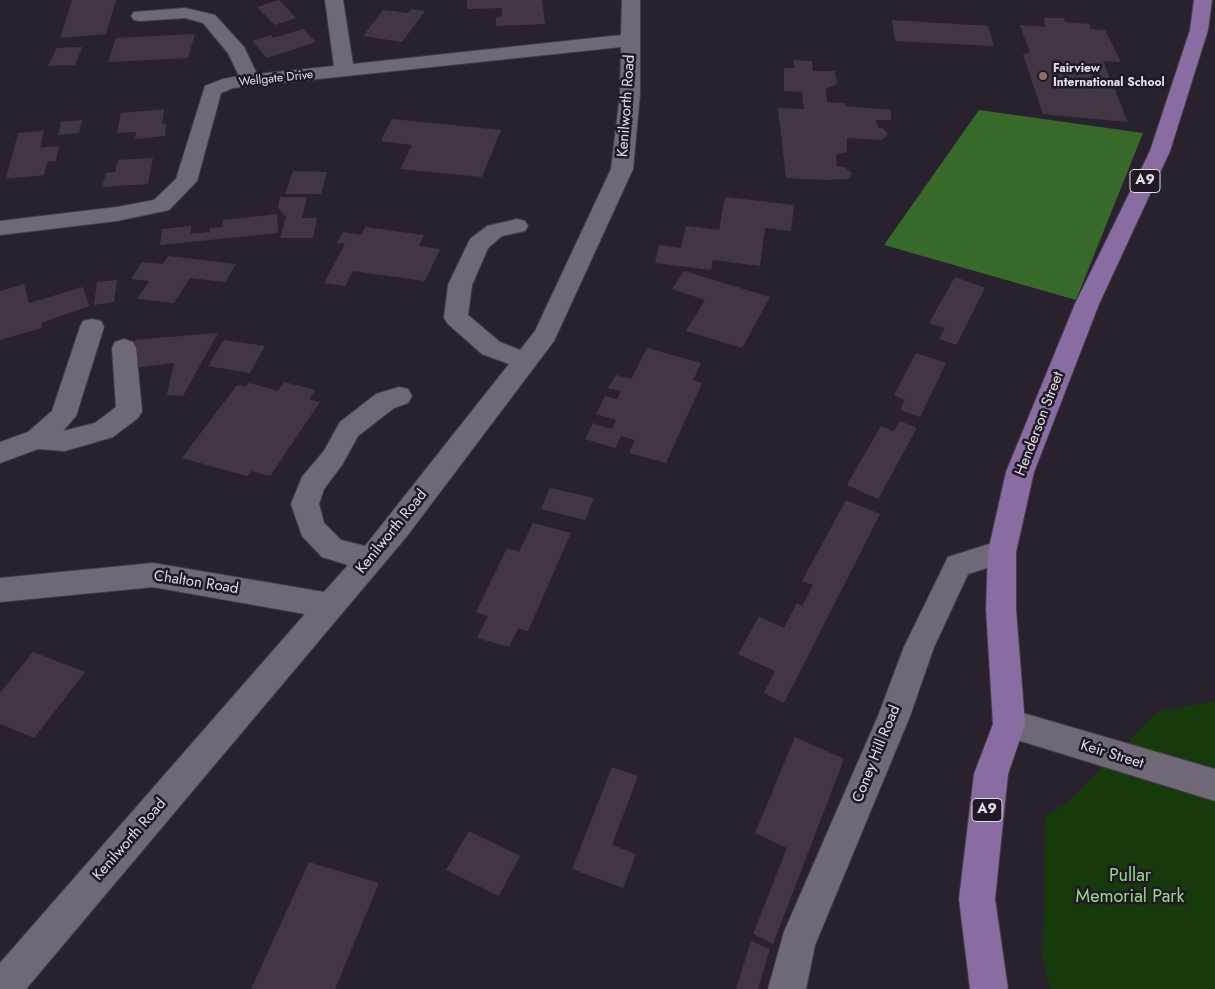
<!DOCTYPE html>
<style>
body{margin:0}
canvas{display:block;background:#29222e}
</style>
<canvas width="1215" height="989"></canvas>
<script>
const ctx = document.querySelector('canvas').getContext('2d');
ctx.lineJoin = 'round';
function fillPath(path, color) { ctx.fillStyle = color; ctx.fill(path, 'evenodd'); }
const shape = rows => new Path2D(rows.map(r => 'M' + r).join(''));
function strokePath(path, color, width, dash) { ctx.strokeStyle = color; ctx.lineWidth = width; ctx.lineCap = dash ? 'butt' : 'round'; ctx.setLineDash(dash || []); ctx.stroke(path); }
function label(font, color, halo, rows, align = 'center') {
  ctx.font = font + ' Jost,sans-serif'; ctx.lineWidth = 5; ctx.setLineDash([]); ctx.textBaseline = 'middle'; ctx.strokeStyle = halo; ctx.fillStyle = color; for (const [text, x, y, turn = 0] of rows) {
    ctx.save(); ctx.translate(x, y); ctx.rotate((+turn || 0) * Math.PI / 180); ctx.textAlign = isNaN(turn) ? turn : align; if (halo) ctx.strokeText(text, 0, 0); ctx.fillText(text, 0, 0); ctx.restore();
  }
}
const green = shape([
 [1215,701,1215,989,1050,989,1043,958,1045,816,1067,803,1157,712]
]);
const forest = shape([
 [979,110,1143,133,1076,300,884,245]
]);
const building = shape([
 [72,0,116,0,106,34,60,38],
 [279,0,296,18,275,25,257,7],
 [467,0,542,0,545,24,496,26,496,17,502,16,502,8,467,9],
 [411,9,425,11,402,42,363,36,383,10,408,13],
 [1044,18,1064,18,1065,22,1089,24,1091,29,1105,30,1121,62,1103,61,1128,122,1043,114,1023,54,1030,53,1020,25,1045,27],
 [892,20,988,26,994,46,895,41],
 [303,29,316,42,267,58,252,41,271,35,273,38],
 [195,34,188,58,108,62,116,38],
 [82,47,75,65,48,66,57,48],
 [793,60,812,61,813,71,835,71,837,84,826,89,827,102,846,103,845,106,891,110,891,120,876,120,878,128,883,128,888,134,882,140,847,138,847,152,836,155,837,166,845,167,852,174,848,179,825,180,786,178,778,108,804,109,802,92,784,91,784,68,795,68],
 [164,109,162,124,166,123,165,136,135,139,136,132,117,133,121,113],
 [392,119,501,130,482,177,400,169,412,145,381,141],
 [82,120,79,133,58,135,61,122],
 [44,131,40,148,59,146,56,161,47,162,44,175,6,179,18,133],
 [153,158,148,184,102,187,106,173,115,172,118,160],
 [293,171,327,172,321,194,285,194],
 [280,197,307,197,302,218,317,218,313,238,280,238,286,217,278,208],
 [725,197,794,205,791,231,765,228,760,266,713,260,711,270,655,263,659,245,681,248,686,226,719,230],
 [277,214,278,233,160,245,162,229,191,226,191,234,210,232,210,228,222,227,223,220],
 [365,227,424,235,419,246,440,249,425,281,353,271,345,286,324,283,345,244,337,243,343,232,361,235],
 [168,256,236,264,225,282,190,278,174,303,137,299,149,281,131,279,142,262,163,264],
 [684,271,770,297,742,348,686,331,705,300,672,289],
 [955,277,985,288,956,345,939,339,945,328,929,323],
 [117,280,114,302,94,305,97,282],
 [24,284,29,303,83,287,89,306,41,323,42,328,0,340,0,291],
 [218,333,183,396,167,395,174,363,134,368,135,340],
 [224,340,265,346,250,373,208,366],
 [647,348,701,363,693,380,702,383,666,463,629,453,635,440,621,436,615,448,585,439,593,423,612,429,616,420,596,414,605,396,617,399,621,391,608,388,616,375,631,379],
 [916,353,946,363,920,417,900,410,905,400,894,395],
 [284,382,315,390,309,399,320,402,270,476,251,471,247,476,182,458,237,385,246,387,249,383,278,391],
 [900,421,917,428,878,499,847,485,881,426,894,431],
 [550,488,594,498,585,520,541,509],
 [846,500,880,514,784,703,764,693,775,671,738,654,759,617,784,628,797,603,802,606,813,585,802,581],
 [533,523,571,533,528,631,518,628,509,647,477,638,488,616,476,612,507,548,519,552],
 [33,652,85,672,34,738,0,724,0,693],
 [795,737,844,759,773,944,753,934,787,848,755,833],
 [612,767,638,776,612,845,636,854,623,888,572,869],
 [469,831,520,856,499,896,446,870],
 [309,862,379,883,335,989,251,989],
 [751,941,770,949,758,989,736,989]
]);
const minor = shape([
 [325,0,343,0,353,64,621,35,622,0,640,0,640,94,633,169,554,341,407,536,26,989,0,989,0,963,305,614,153,587,0,602,0,578,153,563,324,592,348,565,322,557,302,536,291,504,302,477,324,451,340,422,376,394,399,387,408,389,412,396,408,403,394,408,358,436,342,465,324,489,319,504,324,523,341,540,365,546,509,364,482,354,448,324,444,318,448,285,470,239,487,226,517,219,525,221,528,226,525,231,502,236,488,248,472,285,468,315,500,342,520,350,535,331,611,169,620,94,621,47,233,88,221,93,197,181,169,210,117,221,0,235,0,221,117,207,154,200,176,179,205,86,223,79,239,76,228,53,203,23,185,18,140,21,134,20,131,16,134,12,185,8,215,15,244,47,257,74,334,66,325,0],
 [92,319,101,321,104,327,76,416,63,431,95,423,116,407,112,348,115,342,124,339,133,342,136,348,142,411,138,418,113,437,65,451,38,449,0,463,0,442,28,432,52,411,80,327,83,321,92,319],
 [1002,540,1012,544,1016,552,1012,560,968,574,934,647,910,716,815,945,806,989,768,989,784,932,878,716,904,647,948,557,1002,540],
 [1009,709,1215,769,1215,801,998,734,993,724,998,714,1009,709]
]);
const major = shape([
 [1194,0,1212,0,1208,30,1170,151,1099,304,1034,472,1016,552,1016,609,1025,724,1008,774,995,899,1008,989,970,989,959,899,974,774,993,724,986,609,988,552,1006,472,1075,304,1150,151,1190,30,1194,0]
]);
const markers = [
 [1043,76,5,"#8d6e63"]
];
const farPoinames = [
 ["Fairview",1053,69],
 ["International School",1053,83]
];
const farStreetnames = [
 ["Wellgate Drive",276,79,-6]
];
const shields = [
 [1145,181,30],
 [987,810,30]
];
const shieldNames = [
 ["A9",1145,181],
 ["A9",987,810]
];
const streetNames = [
 ["Kenilworth Road",627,106,-86],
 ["Henderson Street",1040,424,-69],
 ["Kenilworth Road",392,532,-51],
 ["Chalton Road",196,583,9],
 ["Coney Hill Road",877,754,-68],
 ["Keir Street",1112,755,17],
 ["Kenilworth Road",130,840,-49]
];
const nearParknames = [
 ["Pullar",1130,877],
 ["Memorial Park",1130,898]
];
fillPath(green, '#173a0d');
fillPath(forest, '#37692a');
fillPath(building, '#413743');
strokePath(minor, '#443d48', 2);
strokePath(major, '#443d48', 2);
fillPath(minor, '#706877');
fillPath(major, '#896da2');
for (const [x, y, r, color] of markers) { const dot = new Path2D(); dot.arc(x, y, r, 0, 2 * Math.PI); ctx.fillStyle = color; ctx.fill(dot); strokePath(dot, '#201825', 2); }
label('bold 12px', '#e2dde5', '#201825', farPoinames, 'left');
label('12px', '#e2dde5', '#201825', farStreetnames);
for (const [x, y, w] of shields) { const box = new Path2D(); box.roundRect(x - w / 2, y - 11.5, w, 23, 4); ctx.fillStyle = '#201825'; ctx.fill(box); strokePath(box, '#e2dde5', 1); }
label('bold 14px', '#e2dde5', null, shieldNames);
label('15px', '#e2dde5', '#201825', streetNames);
label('18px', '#95dd84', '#201825', nearParknames);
</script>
